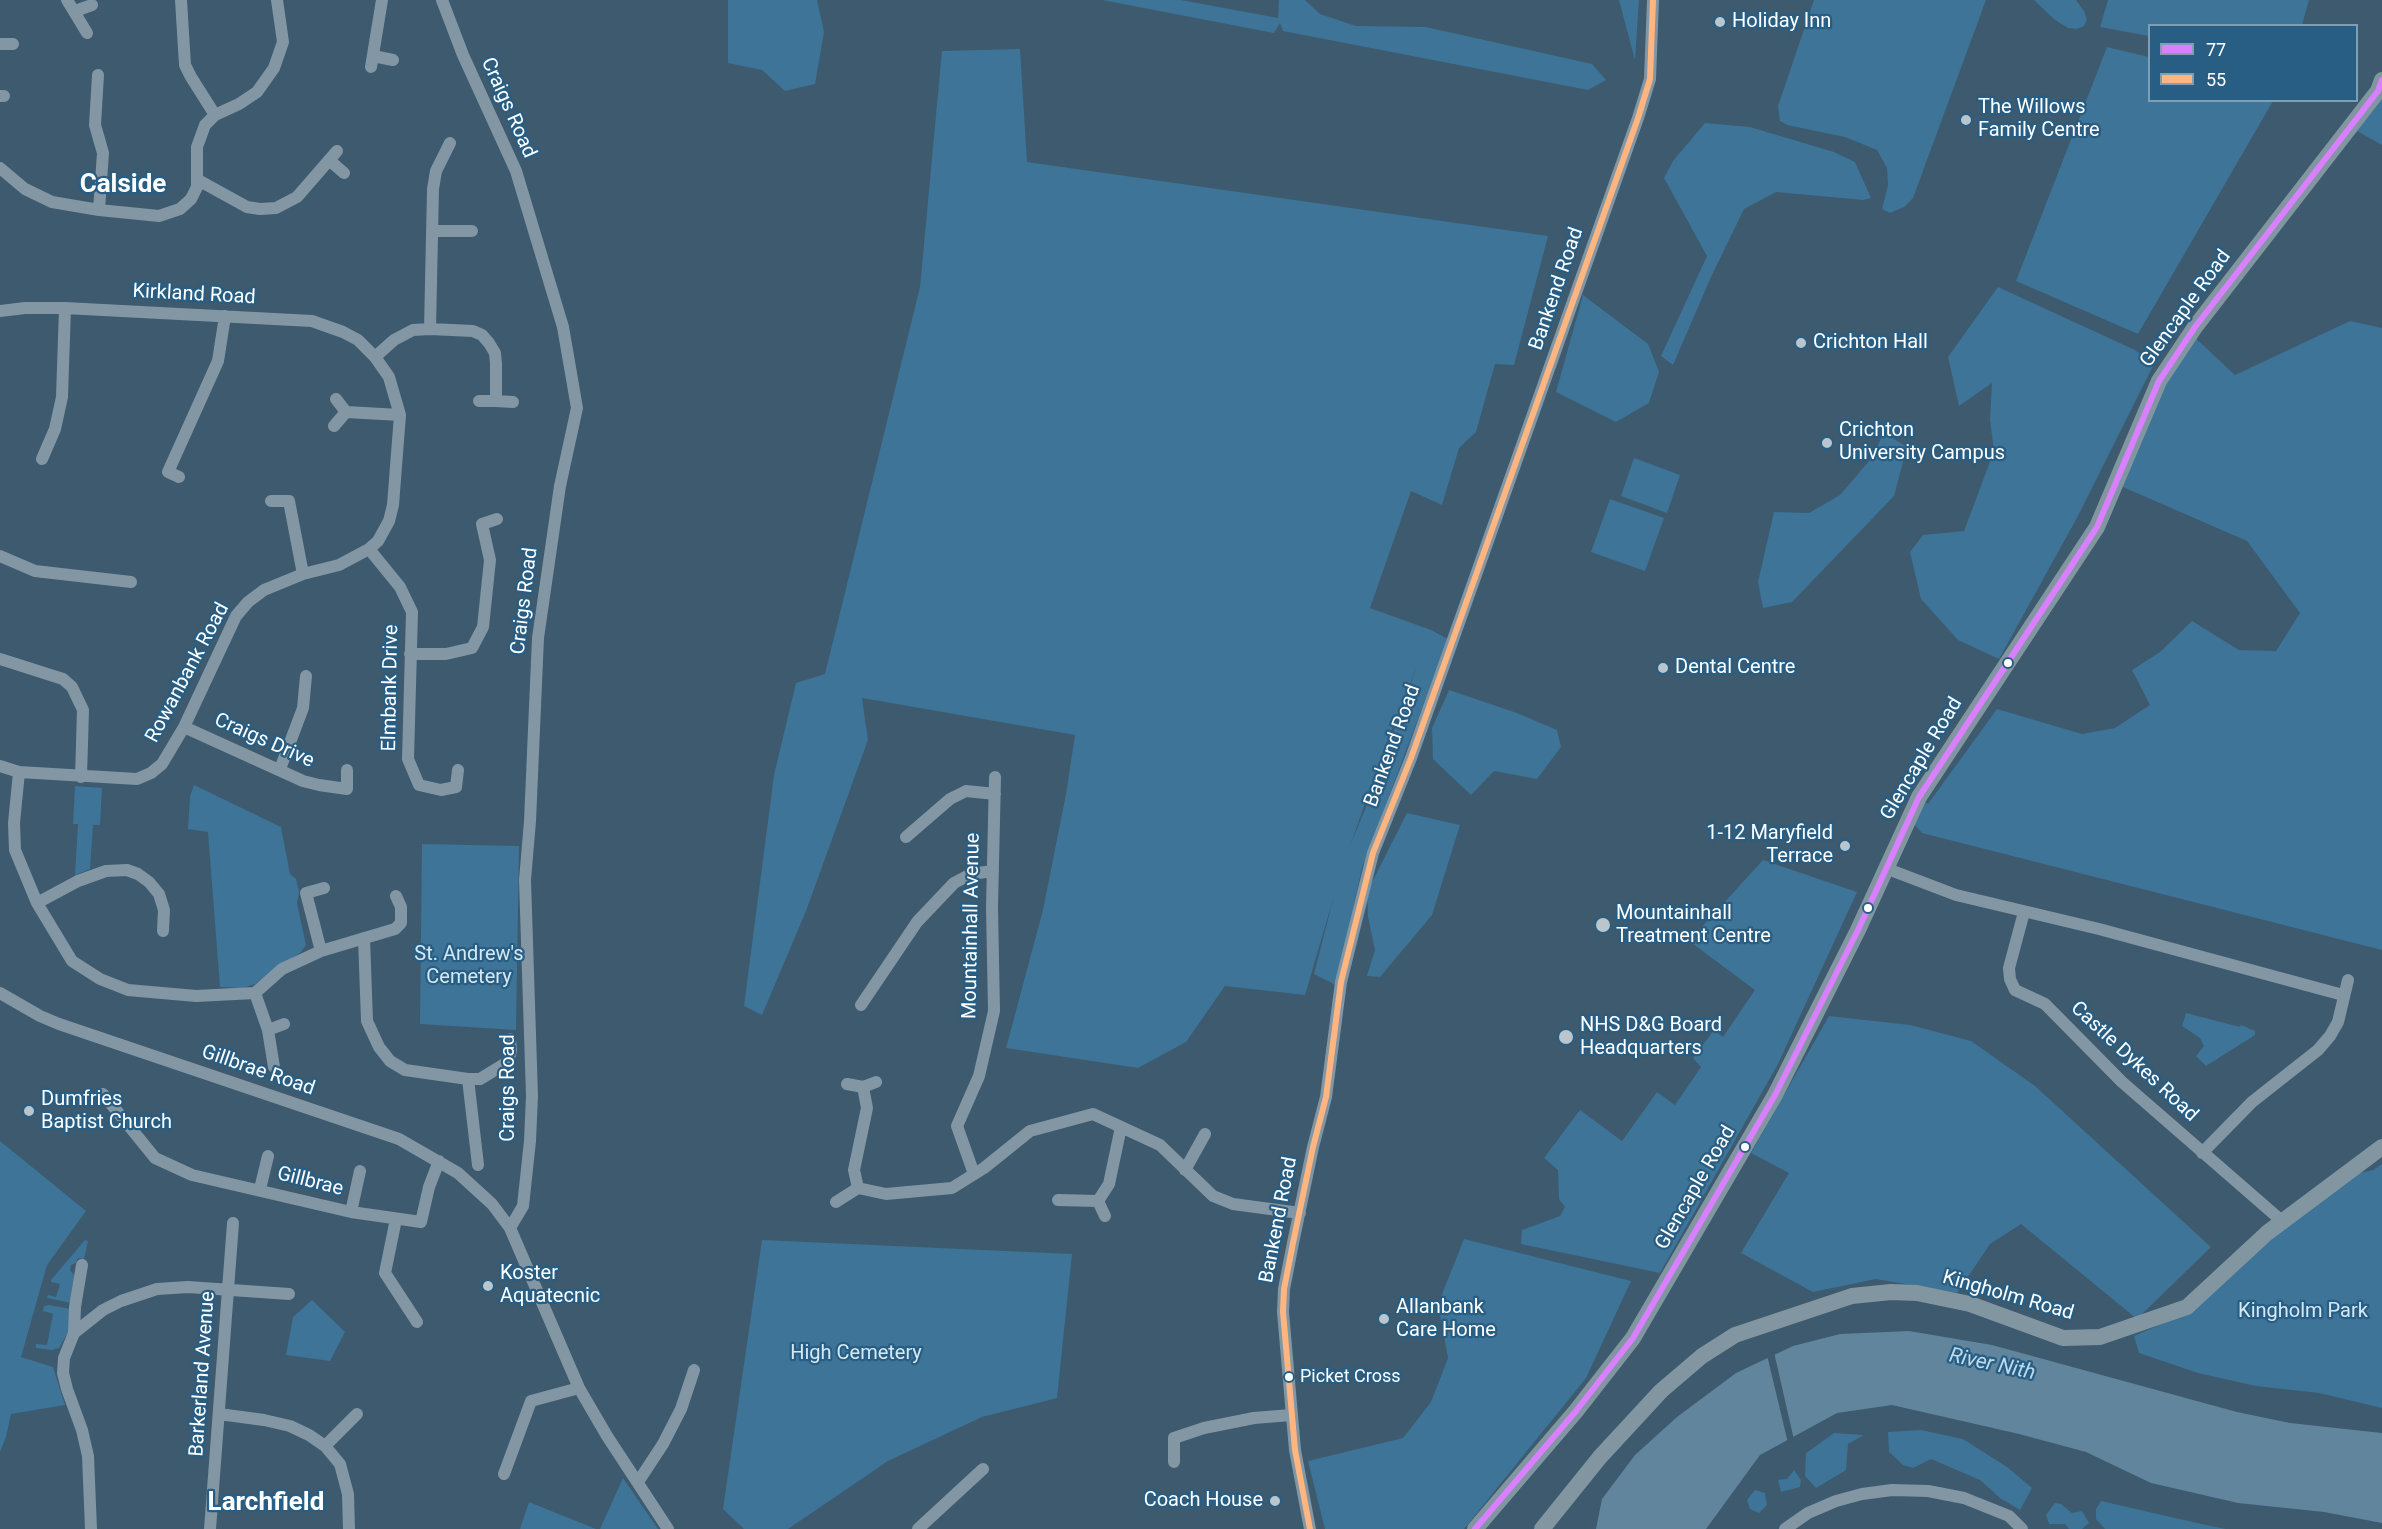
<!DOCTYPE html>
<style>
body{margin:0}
#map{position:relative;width:2382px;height:1529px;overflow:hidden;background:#3d5a6e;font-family:Roboto,sans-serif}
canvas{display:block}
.legend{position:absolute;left:2148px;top:24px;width:210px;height:78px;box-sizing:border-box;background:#285e83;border:2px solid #7e9eb5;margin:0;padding:8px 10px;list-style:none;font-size:18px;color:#fff}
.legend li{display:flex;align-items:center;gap:12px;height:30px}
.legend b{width:30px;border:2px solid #7e9eb5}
</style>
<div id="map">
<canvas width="2382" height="1529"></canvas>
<ul class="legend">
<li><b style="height:8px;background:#d880ff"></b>77</li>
<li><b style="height:8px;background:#ffb580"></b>55</li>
</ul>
</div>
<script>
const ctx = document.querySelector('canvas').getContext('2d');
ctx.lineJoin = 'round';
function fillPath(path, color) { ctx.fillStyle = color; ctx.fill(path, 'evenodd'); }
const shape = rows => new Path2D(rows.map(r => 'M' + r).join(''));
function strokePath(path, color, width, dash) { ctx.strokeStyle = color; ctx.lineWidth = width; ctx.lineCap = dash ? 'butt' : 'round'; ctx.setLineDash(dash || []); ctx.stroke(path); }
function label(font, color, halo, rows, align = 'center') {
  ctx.font = font + ' Roboto,sans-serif'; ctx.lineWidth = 4.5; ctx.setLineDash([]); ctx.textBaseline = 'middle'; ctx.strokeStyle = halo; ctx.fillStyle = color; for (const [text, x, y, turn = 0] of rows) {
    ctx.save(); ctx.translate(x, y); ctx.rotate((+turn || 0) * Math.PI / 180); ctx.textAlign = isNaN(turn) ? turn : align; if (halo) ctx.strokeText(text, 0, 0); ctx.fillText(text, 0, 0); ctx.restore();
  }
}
const green = shape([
 [728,0,817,0,824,32,815,84,785,91,762,70,728,63],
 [1102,0,1181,0,1278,18,1279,0,1305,0,1320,14,1356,26,1426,27,1592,64,1606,80,1588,90,1283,31,1280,23,1274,33],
 [1619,0,1639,0,1635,60],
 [1814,0,1986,0,1913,198,1904,207,1890,213,1882,209,1888,185,1887,168,1877,150,1845,137,1787,125,1780,121,1778,106],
 [2034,0,2076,0,2084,11,2087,20,2084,26,2077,29,2068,28,2055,20],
 [2108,0,2309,0,2302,25,2150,26,2149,36,2100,27],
 [2107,47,2149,57,2150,100,2273,101,2138,334,2016,281],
 [1020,49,1027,162,1548,236,1514,365,1495,364,1476,432,1459,448,1442,505,1411,491,1370,608,1431,630,1448,639,1362,868,1336,985,1314,974,1334,896,1305,995,1225,986,1186,1042,1138,1068,1006,1048,1043,910,1066,794,1075,735,862,698,868,740,806,911,762,1015,744,1006,774,775,796,683,825,674,920,287,942,51],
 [1417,667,1370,797,1350,846,1386,744],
 [2382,90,2382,145,2350,127],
 [1705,123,1750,127,1834,152,1855,162,1871,198,1863,200,1776,192,1744,209,1711,277,1673,365,1661,356,1707,256,1664,178,1673,161],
 [1998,287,2135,350,2154,364,2078,516,1999,659,1958,640,1921,599,1910,552,1923,535,1964,531,1994,451,1990,420,1992,383,1959,406,1948,357],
 [1583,295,1648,344,1659,372,1649,403,1616,422,1556,392],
 [2350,321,2382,328,2382,950,1922,833,1909,818,1919,797,1928,804,1997,709,2082,734,2115,728,2150,705,2132,670,2160,652,2192,621,2239,650,2276,651,2300,613,2247,541,2116,484,2191,334,2235,375],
 [1884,433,1907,447,1894,496,1792,602,1763,608,1758,582,1774,512,1809,513,1840,495,1870,460],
 [1634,458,1680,475,1667,513,1621,496],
 [1610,499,1664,518,1645,571,1591,552],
 [1449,690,1517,713,1557,730,1561,747,1537,779,1494,771,1471,795,1433,759,1432,728],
 [194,785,281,827,290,874,296,879,299,892,297,903,306,945,301,952,255,984,243,988,220,987,208,832,188,829,190,796],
 [75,786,102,788,100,825,93,825,90,869,75,875,78,824,73,824],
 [1407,813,1460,825,1432,915,1380,977,1367,976,1375,950,1368,917,1367,892],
 [422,844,519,846,516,1030,420,1024],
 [1763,860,1857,892,1778,1064,1660,1273,1521,1244,1522,1230,1560,1216,1565,1207,1559,1199,1558,1170,1544,1158,1580,1110,1622,1141,1657,1092,1675,1105,1701,1067,1693,1058,1714,1030,1723,1037,1755,990,1689,941],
 [2186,1013,2240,1027,2241,1025,2255,1031,2255,1035,2206,1066,2196,1056,2204,1046,2200,1038,2182,1026],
 [1829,1016,1910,1025,1971,1041,2035,1086,2211,1247,2137,1319,2021,1224,1990,1244,1957,1293,1876,1279,1813,1292,1741,1253,1789,1173,1751,1153],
 [0,1141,86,1211,47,1265,21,1357,53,1367,65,1405,11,1414,6,1437,0,1452],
 [2382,1164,2382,1408,2319,1393,2256,1386,2198,1373,2139,1353,2134,1336,2187,1313,2343,1177,2373,1170],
 [1464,1239,1631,1281,1586,1378,1464,1529,1325,1529,1308,1461,1403,1438,1431,1402,1448,1358,1438,1304],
 [85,1240,88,1241,84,1259,78,1258,76,1263,71,1265,70,1270,74,1275,71,1303,47,1298,48,1295,56,1297,60,1284,51,1282,51,1280],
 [762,1240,1072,1254,1057,1398,982,1417,888,1461,788,1529,744,1529,723,1509],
 [312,1300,345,1332,330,1361,286,1355,293,1317],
 [49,1305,71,1309,71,1327,59,1348,52,1350,36,1348,36,1344,47,1345,53,1314,43,1311,44,1306],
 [1921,1430,1963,1439,2007,1467,2032,1488,2020,1510,2000,1498,1980,1480,1931,1459,1913,1468,1903,1465,1889,1452,1888,1432],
 [1834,1433,1864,1435,1848,1444,1846,1470,1816,1488,1805,1476,1806,1453],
 [1794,1470,1801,1480,1800,1487,1781,1492,1778,1480,1787,1479],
 [623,1478,658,1529,600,1529],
 [1755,1490,1765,1493,1767,1505,1759,1513,1750,1509,1747,1500],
 [2101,1501,2206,1525,2226,1529,2105,1529,2096,1519,2096,1509],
 [529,1502,596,1529,520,1529],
 [2055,1503,2061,1504,2072,1513,2082,1511,2089,1523,2082,1529,2069,1529,2065,1524,2049,1524,2046,1515]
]);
const water = shape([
 [1909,1331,1992,1345,2237,1412,2290,1423,2382,1433,2382,1523,2324,1512,2238,1503,2151,1483,2086,1452,2019,1434,1892,1405,1837,1413,1760,1455,1706,1529,1596,1529,1602,1499,1635,1455,1677,1417,1736,1373,1793,1346,1840,1334]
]);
const pier = shape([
 [1774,1352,1794,1440,1788,1443,1767,1355]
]);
const minor = shape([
 [67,0,87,33],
 [181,0,185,65,191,77,215,115],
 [442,0,463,55,516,171,563,327,577,408,560,486,538,638,530,821,525,880,532,1096,530,1141,523,1206,510,1228],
 [75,11,92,5],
 [0,44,13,44],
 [373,56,393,60],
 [371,67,382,0],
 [98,75,95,125,103,153,99,210],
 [0,96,4,96],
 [329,160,344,173],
 [0,168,25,189,52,202,99,210,159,216,180,209,191,199,197,187,197,147,205,125,215,115,239,104,257,92,274,68,283,42,277,0],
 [198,180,247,207,260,209,276,208,297,197,337,151],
 [432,231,472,231],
 [0,311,25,308,65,308,312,321,343,332,358,340,375,357,389,377,400,415],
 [430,329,433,189,436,171,450,143],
 [375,357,394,340,413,330,430,329,473,331,482,335,489,343,495,353,496,363,496,401,479,401],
 [336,399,346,412],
 [496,401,513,402],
 [42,459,55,429,62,397,65,308],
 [179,477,168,472,218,361,225,316],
 [271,501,289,501,303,574],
 [369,549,400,587,412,612,408,759,419,785,441,790,456,787,458,770],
 [0,556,35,571,131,582],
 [410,654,446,654,472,648,483,627,490,560,482,524,497,519],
 [0,659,63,679,72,687,83,710,81,777],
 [184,727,303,781,319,785,347,789,347,770],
 [0,766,19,772,137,779,151,773,162,764,184,727,236,616,248,602,264,590,303,574,339,565,369,549,378,541,389,521,393,505,400,415,346,412,334,426],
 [280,769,303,708,306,676],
 [19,772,14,823,15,850,37,903,72,961,100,979,128,990,196,996,255,993,282,969,321,951,395,929,401,923,401,907,396,896],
 [906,837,950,799,966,791,995,794],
 [1885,868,1956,895,2099,929,2343,995],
 [37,903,78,881,106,871,127,870,138,874,149,882,159,894,164,910,163,931],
 [2024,912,2009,968,2010,979,2015,990,2045,1004,2122,1082,2283,1222],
 [364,938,367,1021,379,1047,390,1061,405,1070,468,1079,478,1165],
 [321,951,306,893,324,888],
 [0,993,40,1016,59,1024,399,1139,458,1173,492,1204,510,1228,579,1388,607,1436,668,1529],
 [255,993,268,1030,274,1067],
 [861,1005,917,922,954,883,971,874,993,871],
 [268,1030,284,1024],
 [468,1079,480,1079,508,1062,511,1051,510,1039],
 [847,1084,863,1087,876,1082],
 [103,1094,155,1158,192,1175,351,1212,421,1222,429,1187,439,1161],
 [2202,1153,2252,1102,2318,1050,2330,1036,2338,1022,2348,980],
 [1185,1170,1205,1134],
 [974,1174,957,1126,979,1076,994,1011,992,907,995,777],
 [858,1188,854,1170,867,1108,863,1087],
 [260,1189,268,1156],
 [1058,1200,1098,1201,1109,1184,1121,1127],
 [1098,1201,1105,1216],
 [836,1202,858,1188,886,1194,952,1188,984,1168,1030,1131,1093,1114,1160,1145,1213,1196,1233,1204,1300,1213],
 [351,1212,360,1171],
 [396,1219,385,1273,417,1322],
 [74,1333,75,1307,82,1265],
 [219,1414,264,1420,290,1426,309,1435,325,1446,340,1464,348,1494,349,1529],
 [325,1446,357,1414],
 [1174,1462,1174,1438,1204,1428,1254,1418,1291,1415],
 [504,1474,531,1401,579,1388],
 [638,1482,663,1444,681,1409,694,1370],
 [91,1529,88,1456,82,1430,67,1389,63,1373,64,1358,74,1333,103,1310,121,1301,157,1289,188,1287,289,1294],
 [210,1529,233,1223],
 [918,1529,983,1469],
 [1310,1529,1295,1450,1283,1312,1284,1289,1293,1243,1313,1147,1326,1097,1341,982,1373,853,1411,758,1638,118,1650,79,1653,0],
 [1785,1529,1808,1513,1836,1501,1862,1494,1892,1490,1928,1491,1964,1498,2009,1516,2022,1529]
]);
const major = shape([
 [1475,1529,1576,1411,1633,1338,1775,1095,1858,930,1919,797,2097,527,2159,381,2195,327,2378,91,2382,80],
 [1542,1529,1600,1457,1661,1391,1702,1356,1735,1335,1852,1296,1891,1292,1917,1293,1970,1304,2063,1338,2100,1337,2187,1307,2267,1233,2382,1147]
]);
const bus1 = shape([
 [1475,1529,1576,1411,1633,1338,1775,1095,1858,930,1919,797,2097,527,2159,381,2195,327,2378,91,2382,80]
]);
const bus2 = shape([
 [1310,1529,1295,1450,1283,1312,1284,1289,1293,1243,1313,1147,1326,1097,1341,982,1373,853,1411,758,1638,118,1650,79,1653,0]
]);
const markers = [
 [1720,22,6,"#bbc5cc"],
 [1966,120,6,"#bbc5cc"],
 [1801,343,6,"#bbc5cc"],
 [1827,443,6,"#bbc5cc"],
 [2008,663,5,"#fff"],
 [1663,668,6,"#bbc5cc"],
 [1845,846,6,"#bbc5cc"],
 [1868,908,5,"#fff"],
 [1603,925,8,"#bbc5cc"],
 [1566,1037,8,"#bbc5cc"],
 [29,1111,6,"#bbc5cc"],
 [1745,1147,5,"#fff"],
 [488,1286,6,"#bbc5cc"],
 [1384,1319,6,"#bbc5cc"],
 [1289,1377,5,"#fff"],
 [1275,1501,6,"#bbc5cc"]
];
const busNames = [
 ["Picket Cross",1300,1377]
];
const poiNames = [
 ["Holiday Inn",1732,22],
 ["The Willows",1978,108],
 ["Family Centre",1978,131],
 ["Crichton Hall",1813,343],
 ["Crichton",1839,431],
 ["University Campus",1839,454],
 ["Dental Centre",1675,668],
 ["1-12 Maryfield",1833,834,"right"],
 ["Terrace",1833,857,"right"],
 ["Mountainhall",1616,914],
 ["Treatment Centre",1616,937],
 ["NHS D&G Board",1580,1026],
 ["Headquarters",1580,1049],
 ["Dumfries",41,1100],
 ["Baptist Church",41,1123],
 ["Koster",500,1274],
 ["Aquatecnic",500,1297],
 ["Allanbank",1396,1308],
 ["Care Home",1396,1331],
 ["Coach House",1263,1501,"right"]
];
const streetNames = [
 ["Craigs Road",508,108,66],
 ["Bankend Road",1557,289,-71],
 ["Kirkland Road",194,295,3],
 ["Glencaple Road",2186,309,-54],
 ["Craigs Road",525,601,-83],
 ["Rowanbank Road",188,673,-62],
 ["Elmbank Drive",391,688,-89],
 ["Craigs Drive",264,741,24],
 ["Bankend Road",1393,746,-70],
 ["Glencaple Road",1922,759,-59],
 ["Mountainhall Avenue",972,926,-89],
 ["Castle Dykes Road",2134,1062,43],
 ["Gillbrae Road",258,1071,19],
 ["Craigs Road",509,1088,-90],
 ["Gillbrae",310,1182,14],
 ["Glencaple Road",1696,1188,-60],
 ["Bankend Road",1279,1220,-79],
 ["Kingholm Road",2008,1296,16],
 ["Barkerland Avenue",203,1374,-86]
];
const parkNames = [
 ["St. Andrew's",469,955],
 ["Cemetery",469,978],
 ["Kingholm Park",2303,1312],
 ["High Cemetery",856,1354]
];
const waterNames = [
 ["River Nith",1992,1365,12]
];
const districtNames = [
 ["Calside",123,185],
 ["Larchfield",266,1503]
];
fillPath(green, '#3d7498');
fillPath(water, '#60859d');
fillPath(pier, '#3d5a6e');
strokePath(minor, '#8396a4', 12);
strokePath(major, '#8296a2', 16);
strokePath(bus1, '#d880ff', 6);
strokePath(bus2, '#ffb580', 6);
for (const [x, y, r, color] of markers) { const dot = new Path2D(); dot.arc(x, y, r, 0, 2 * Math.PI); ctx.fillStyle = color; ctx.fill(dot); strokePath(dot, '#285e83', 2); }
label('18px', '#fff', '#285e83', busNames, 'left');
label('20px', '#fff', '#285e83', poiNames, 'left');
label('20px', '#fff', '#285e83', streetNames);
label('20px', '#d5e9f5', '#285e83', parkNames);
label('italic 21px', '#bddbee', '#285e83', waterNames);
label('bold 26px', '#fff', '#285e83', districtNames);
</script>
